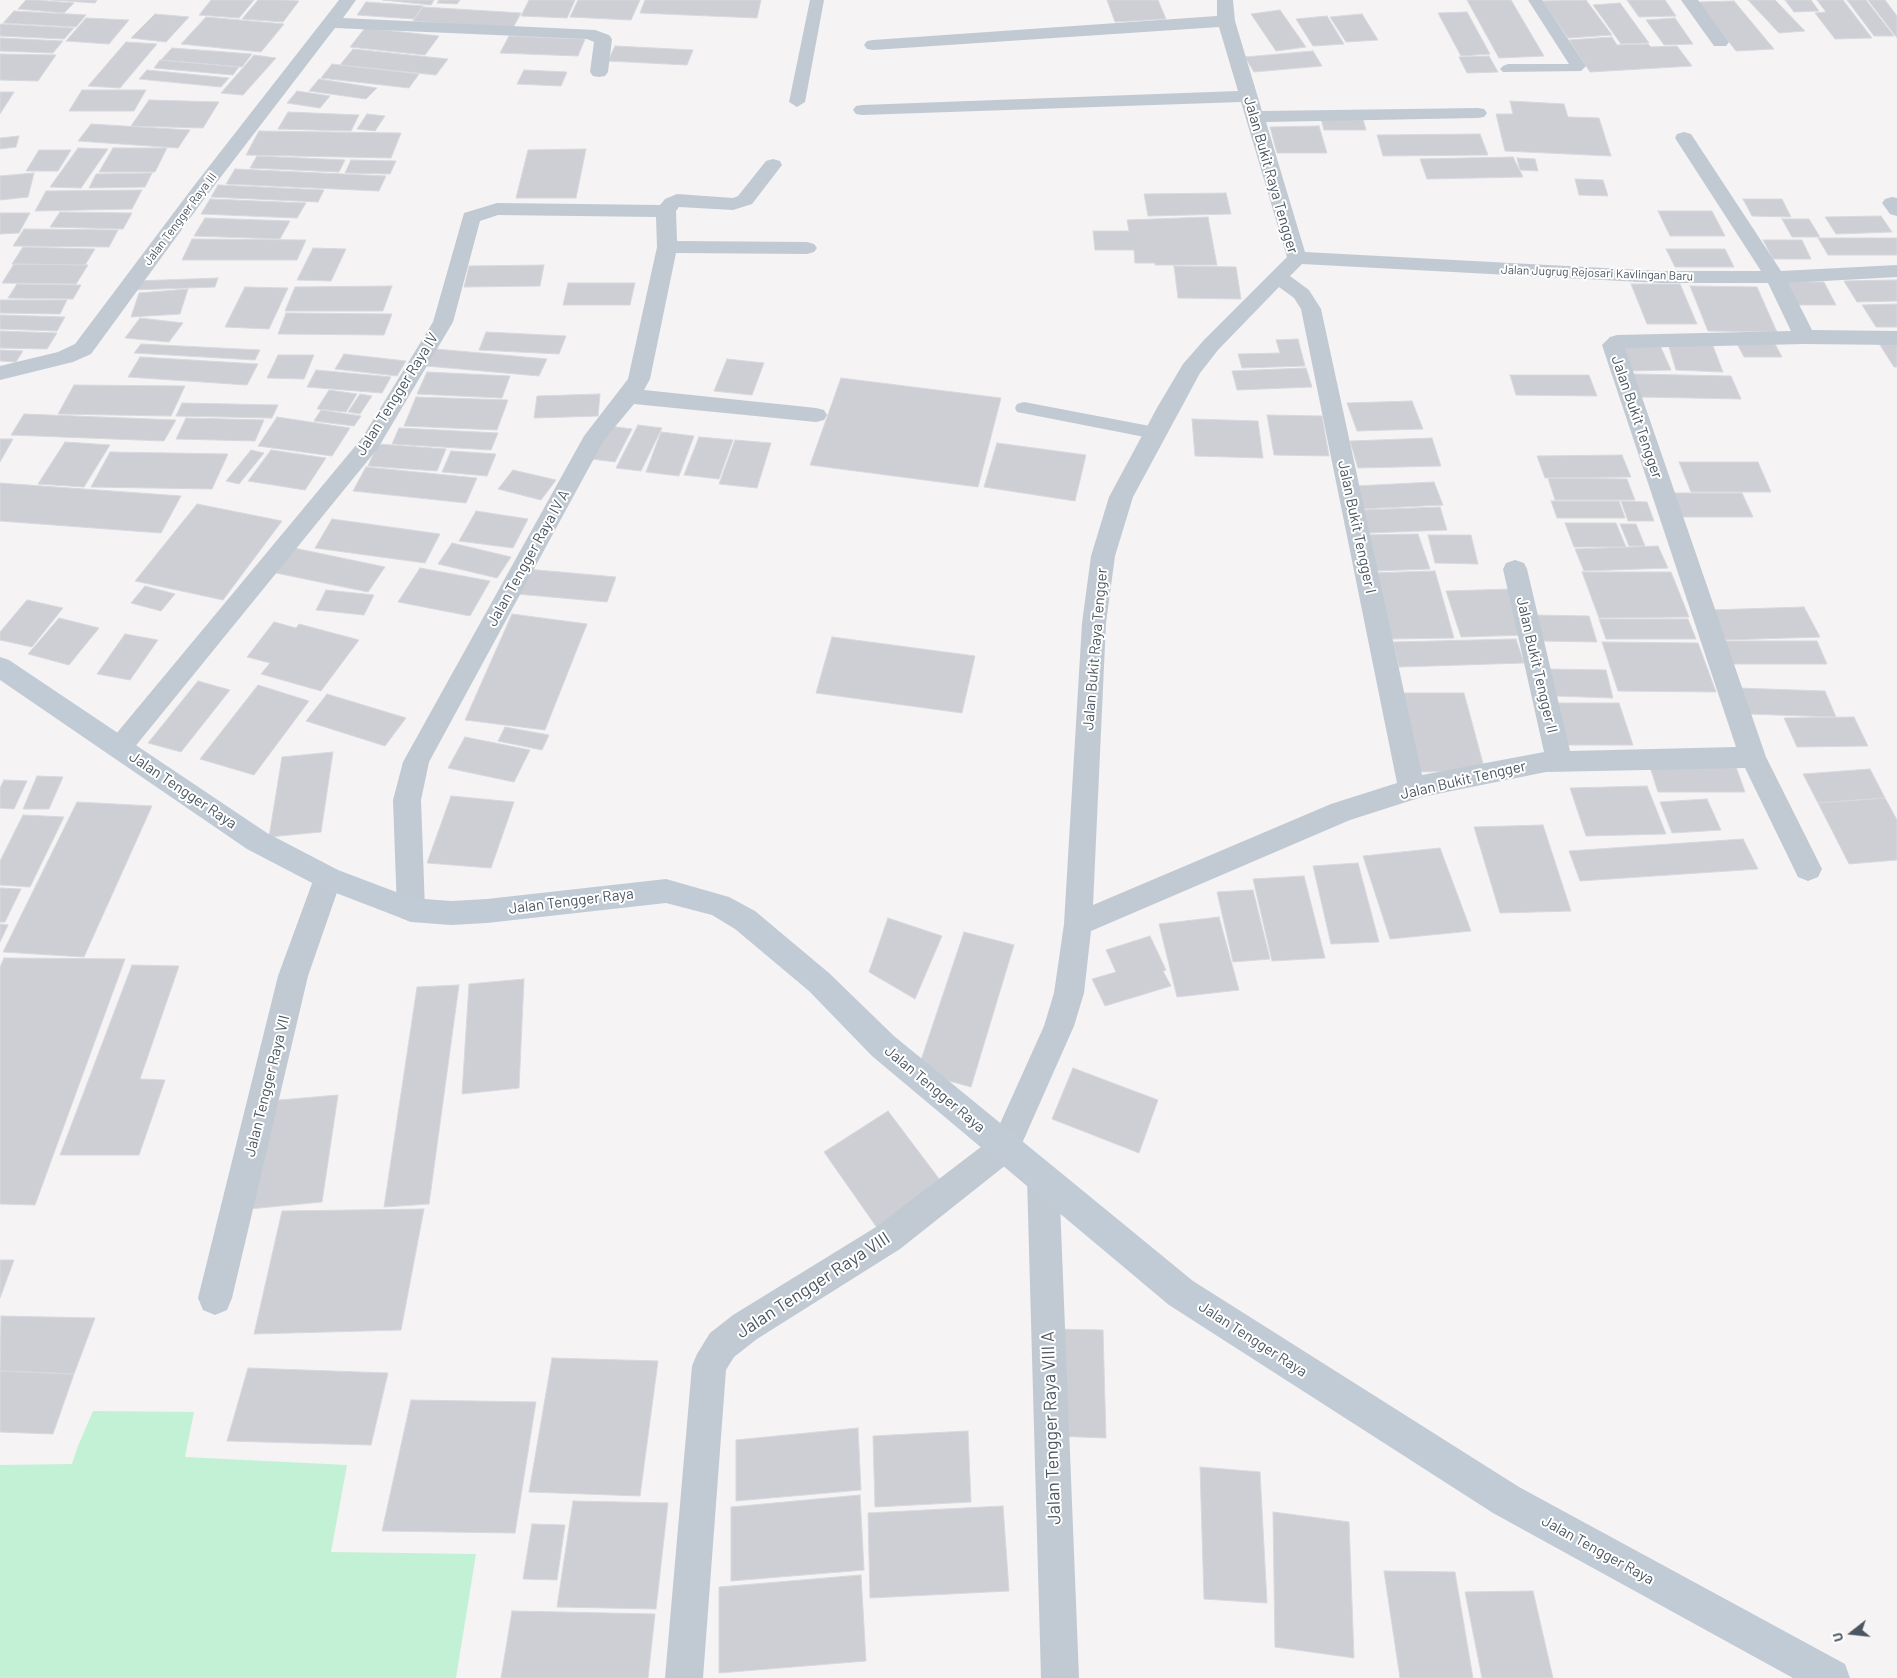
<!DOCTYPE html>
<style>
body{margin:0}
#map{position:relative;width:1897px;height:1678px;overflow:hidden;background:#f5f3f3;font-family:Barlow,sans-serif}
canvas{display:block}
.north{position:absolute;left:1827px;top:1608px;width:50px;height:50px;-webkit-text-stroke:4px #fff;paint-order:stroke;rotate:254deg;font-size:14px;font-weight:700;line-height:20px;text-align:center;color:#4a5661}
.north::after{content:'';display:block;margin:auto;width:18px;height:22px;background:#4a5661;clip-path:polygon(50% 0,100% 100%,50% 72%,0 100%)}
</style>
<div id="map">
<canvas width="1897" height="1678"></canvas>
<div class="north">U</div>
</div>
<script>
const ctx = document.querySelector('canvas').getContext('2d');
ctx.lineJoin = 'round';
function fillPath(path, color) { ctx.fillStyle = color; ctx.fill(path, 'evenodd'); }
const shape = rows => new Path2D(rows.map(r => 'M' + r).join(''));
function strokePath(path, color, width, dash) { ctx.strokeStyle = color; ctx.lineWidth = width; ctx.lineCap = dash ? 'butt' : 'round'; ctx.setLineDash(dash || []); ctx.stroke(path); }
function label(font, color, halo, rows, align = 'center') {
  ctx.font = font + ' Barlow,sans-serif'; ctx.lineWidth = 4; ctx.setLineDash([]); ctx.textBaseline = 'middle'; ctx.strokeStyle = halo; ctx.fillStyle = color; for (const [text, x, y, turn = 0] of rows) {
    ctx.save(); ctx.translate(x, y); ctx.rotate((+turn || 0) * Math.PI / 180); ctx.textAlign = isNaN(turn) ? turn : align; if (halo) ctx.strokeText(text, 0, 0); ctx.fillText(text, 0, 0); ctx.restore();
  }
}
const green = shape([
 [93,1411,194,1412,185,1457,347,1465,331,1552,476,1554,456,1678,0,1678,0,1465,72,1464,78,1446]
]);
const building = shape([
 [26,0,36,0,74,3,64,13,18,9,26,0],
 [52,0,97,0,95,3,52,0],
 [211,0,254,0,239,18,199,15,211,0],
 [258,0,284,0,299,1,283,22,242,19,258,0],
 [383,0,434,0,431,5,383,0],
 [439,0,460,0,457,4,437,3,439,0],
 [529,0,575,0,567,18,521,16,529,0],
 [578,0,640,0,631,20,570,17,578,0],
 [645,0,761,0,757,18,640,13,645,0],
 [1107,0,1158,0,1166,19,1115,22,1107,0],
 [1467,0,1511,0,1544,56,1499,58,1467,0],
 [1586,0,1612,35,1568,38,1542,1,1586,0],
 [1627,0,1665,0,1676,16,1639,17,1627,0],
 [1748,0,1775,0,1805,31,1779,33,1748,0],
 [1785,0,1811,0,1819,11,1794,12,1785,0],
 [1817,0,1843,0,1872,38,1835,39,1815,13,1826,12,1817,0],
 [1847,0,1866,0,1894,36,1874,36,1847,0],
 [1868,0,1885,0,1897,16,1897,38,1868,0],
 [1734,1,1774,49,1736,51,1698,2,1734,1],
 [366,2,423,6,414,19,357,15,366,2],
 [1620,3,1649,43,1621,44,1593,5,1620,3],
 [423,7,521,13,513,28,413,21,423,7],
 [1280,10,1306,47,1276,51,1251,14,1280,10],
 [14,11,86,15,76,27,3,23,14,11],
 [1467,12,1490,54,1461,56,1438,13,1467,12],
 [155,14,189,17,166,42,131,38,155,14],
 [1362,14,1378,40,1346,42,1330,17,1362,14],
 [1327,16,1344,44,1313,46,1296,19,1327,16],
 [206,17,284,24,261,52,181,44,206,17],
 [86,18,129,20,109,44,66,41,86,18],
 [1675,18,1693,44,1664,45,1646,20,1675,18],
 [0,25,1,24,74,28,64,39,0,36,0,25],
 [365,28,439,36,425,55,350,47,365,28],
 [509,36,585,39,578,56,500,53,509,36],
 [1612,37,1617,45,1648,44,1651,47,1677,46,1692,66,1590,72,1569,40,1612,37],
 [0,38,63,41,53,53,0,51,0,38],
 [126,42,157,44,120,88,88,86,126,42],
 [615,46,693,50,687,65,608,61,615,46],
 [172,48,252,54,242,67,161,60,172,48],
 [353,49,448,59,436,75,340,65,353,49],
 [1313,51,1322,66,1254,72,1245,57,1313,51],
 [0,54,56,55,38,81,0,80,0,54],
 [254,55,276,58,243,95,221,93,254,55],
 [1489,56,1498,72,1467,73,1459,57,1489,56],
 [160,60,239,67,233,75,154,68,160,60],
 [332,64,419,74,409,88,321,78,332,64],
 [147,70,229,78,221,87,139,79,147,70],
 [524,70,567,72,561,86,517,84,524,70],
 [319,79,377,88,366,99,309,91,319,79],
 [82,90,146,90,134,111,69,111,82,90],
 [297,91,330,96,320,108,287,103,297,91],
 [0,92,14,92,0,114,0,92],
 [149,100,219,102,203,128,131,126,149,100],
 [1510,101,1564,104,1568,117,1599,118,1611,156,1505,151,1496,114,1513,114,1510,101],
 [288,112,359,115,351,131,278,129,288,112],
 [367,114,385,116,375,131,357,129,367,114],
 [1321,119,1363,119,1366,130,1324,130,1321,119],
 [91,124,190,130,178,148,78,141,91,124],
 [1319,126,1327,153,1277,153,1270,127,1319,126],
 [259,131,401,133,391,158,246,155,259,131],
 [1480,134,1488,155,1383,156,1377,135,1480,134],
 [19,136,16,147,0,149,0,138,19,136],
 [78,148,108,149,81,188,50,187,78,148],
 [113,148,167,148,155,172,99,172,113,148],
 [586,149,576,198,516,198,528,150,586,149],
 [39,150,71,150,58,171,26,171,39,150],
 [257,156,345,160,339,172,250,168,257,156],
 [1513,157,1523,177,1427,179,1420,159,1513,157],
 [1517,158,1535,159,1538,171,1520,170,1517,158],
 [351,160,396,161,390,174,345,173,351,160],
 [235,169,386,176,379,191,226,184,235,169],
 [34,173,28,197,0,200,0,176,34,173],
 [152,173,145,187,89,188,96,174,152,173],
 [1575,179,1603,180,1608,196,1579,195,1575,179],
 [218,185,324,190,318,202,211,197,218,185],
 [142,190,132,209,35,211,46,191,142,190],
 [1226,193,1231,214,1148,216,1144,194,1226,193],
 [210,199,306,203,297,218,201,214,210,199],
 [1743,199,1782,199,1791,217,1752,216,1743,199],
 [1658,211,1712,211,1725,236,1670,236,1658,211],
 [60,212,132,213,123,229,50,227,60,212],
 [0,213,30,213,19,233,0,234,0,213],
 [1881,216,1892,232,1836,234,1825,217,1881,216],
 [1208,217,1217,265,1155,265,1155,263,1135,263,1134,250,1095,250,1093,231,1129,231,1127,220,1208,217],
 [205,218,290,221,280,239,194,236,205,218],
 [1782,219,1809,219,1820,237,1792,237,1782,219],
 [24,229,118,230,109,247,13,246,24,229],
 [1818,238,1897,238,1897,255,1828,255,1818,238],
 [192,239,306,240,297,260,182,260,192,239],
 [1763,240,1802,240,1811,259,1773,259,1763,240],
 [23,247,95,249,85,265,12,264,23,247],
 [313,248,346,249,331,281,297,280,313,248],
 [1666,249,1725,249,1734,267,1675,267,1666,249],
 [14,264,88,265,76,284,2,283,14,264],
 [544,265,540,286,464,287,469,266,544,265],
 [1174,266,1236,267,1241,299,1178,298,1174,266],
 [218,278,215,287,132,290,135,281,218,278],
 [1897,280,1897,301,1857,302,1844,281,1897,280],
 [1782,282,1824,282,1836,305,1794,305,1782,282],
 [568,283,635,283,630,305,563,305,568,283],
 [17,284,81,285,73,299,8,298,17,284],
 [1631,284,1680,284,1697,324,1647,324,1631,284],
 [392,286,383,311,285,311,295,287,392,286],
 [1690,286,1757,287,1777,332,1708,331,1690,286],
 [245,287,288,288,269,329,225,327,245,287],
 [188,289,180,314,131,317,139,293,188,289],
 [0,300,67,300,60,314,0,313,0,300],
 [1897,304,1897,327,1876,327,1862,305,1897,304],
 [286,313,392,314,384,335,278,334,286,313],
 [0,315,65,317,57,331,0,329,0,315],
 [140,318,183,323,169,342,125,338,140,318],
 [0,331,57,333,47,349,0,348,0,331],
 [486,332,566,336,559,354,479,350,486,332],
 [1298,339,1305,366,1242,368,1238,354,1280,353,1276,340,1298,339],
 [1735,340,1773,340,1782,357,1744,357,1735,340],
 [1878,342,1897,342,1897,367,1894,367,1878,342],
 [1659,343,1671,370,1629,371,1617,344,1659,343],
 [141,344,260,350,255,360,134,353,141,344],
 [1668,344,1713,346,1723,372,1676,370,1668,344],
 [436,349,547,359,539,376,426,366,436,349],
 [0,350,23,351,16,362,0,361,0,350],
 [344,354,406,361,397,376,335,369,344,354],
 [278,355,314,355,304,379,267,378,278,355],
 [140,357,258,364,247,385,128,377,140,357],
 [727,359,764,363,752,395,714,391,727,359],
 [1306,368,1312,387,1237,390,1232,371,1306,368],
 [316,370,391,377,382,393,307,387,316,370],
 [427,372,510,376,502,398,417,394,427,372],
 [1633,374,1731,376,1741,399,1641,397,1633,374],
 [1510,375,1589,375,1597,396,1516,395,1510,375],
 [841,378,1001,398,978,487,810,465,841,378],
 [74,385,185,386,171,416,58,414,74,385],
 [329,390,357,394,346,412,317,409,329,390],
 [360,394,372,396,360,414,348,412,360,394],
 [600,394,598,416,534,418,537,396,600,394],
 [416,397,508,400,497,430,404,426,416,397],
 [1412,401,1423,429,1357,431,1347,403,1412,401],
 [182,403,278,405,272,418,176,416,182,403],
 [321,410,361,416,354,426,314,421,321,410],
 [24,414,176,420,164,441,11,435,24,414],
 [1267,415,1322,416,1329,456,1274,455,1267,415],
 [277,417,350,428,332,456,258,446,277,417],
 [186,418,264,420,255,441,176,439,186,418],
 [1192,419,1258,421,1263,458,1195,456,1192,419],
 [638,425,662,428,641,471,616,468,638,425],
 [609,426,632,429,615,462,592,459,609,426],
 [399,428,498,433,491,450,392,444,399,428],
 [661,432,694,436,679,476,646,472,661,432],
 [699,437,733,440,719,479,684,475,699,437],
 [1432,438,1441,466,1358,468,1350,441,1432,438],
 [0,439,13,439,0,462,0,439],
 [735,440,771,443,757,488,719,484,735,440],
 [65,442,110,445,84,487,38,484,65,442],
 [997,443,1086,455,1075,501,984,487,997,443],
 [378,444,446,449,437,471,368,466,378,444],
 [251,450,264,453,239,484,226,481,251,450],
 [271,450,326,458,305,490,248,481,271,450],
 [451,451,496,454,487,476,442,472,451,451],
 [110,452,228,454,212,489,91,487,110,452],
 [1622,455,1631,477,1545,478,1537,456,1622,455],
 [1679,462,1758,462,1771,492,1691,492,1679,462],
 [366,467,477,478,466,503,353,491,366,467],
 [513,470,556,480,541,500,498,489,513,470],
 [1548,478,1627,479,1635,500,1555,500,1548,478],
 [1434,482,1443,505,1362,509,1355,486,1434,482],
 [0,483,181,496,161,533,0,521,0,483],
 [1671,493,1742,493,1753,517,1680,517,1671,493],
 [1551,501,1619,501,1625,518,1557,518,1551,501],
 [1621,501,1647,502,1654,521,1628,521,1621,501],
 [197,504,282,521,223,600,135,581,197,504],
 [1440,507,1447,530,1369,533,1362,510,1440,507],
 [476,511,528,519,513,548,459,541,476,511],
 [332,519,440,534,425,563,315,548,332,519],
 [1565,523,1616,523,1626,547,1574,547,1565,523],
 [1620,524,1636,524,1645,546,1629,546,1620,524],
 [1418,534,1430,569,1374,571,1363,535,1418,534],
 [1428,535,1471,535,1478,564,1435,563,1428,535],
 [452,543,511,557,497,578,438,564,452,543],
 [1658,546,1668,568,1584,571,1575,549,1658,546],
 [294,548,385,567,368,592,276,573,294,548],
 [420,568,490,581,470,616,398,602,420,568],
 [526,569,616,577,607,602,517,594,526,569],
 [1435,571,1454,638,1388,639,1371,573,1435,571],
 [1582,572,1671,572,1689,617,1599,618,1582,572],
 [145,586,175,594,161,611,131,603,145,586],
 [1511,589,1528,635,1461,637,1446,591,1511,589],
 [326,590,374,595,364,615,316,610,326,590],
 [27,600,63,608,32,647,0,640,0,632,27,600],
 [1804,607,1820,637,1724,640,1710,610,1804,607],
 [512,614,587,624,545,730,465,720,512,614],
 [1534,615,1589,616,1597,642,1541,641,1534,615],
 [59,618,99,628,69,665,28,654,59,618],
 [1599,619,1688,619,1696,639,1606,639,1599,619],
 [274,622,296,628,299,624,359,640,321,691,261,674,270,663,247,657,274,622],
 [125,634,158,640,130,680,97,674,125,634],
 [832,637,975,656,962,713,816,693,832,637],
 [1516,639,1524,663,1399,667,1393,642,1516,639],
 [1721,641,1817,641,1827,664,1730,664,1721,641],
 [1602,642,1698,643,1716,692,1618,691,1602,642],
 [1548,669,1606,670,1613,698,1555,696,1548,669],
 [198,681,230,690,181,752,148,743,198,681],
 [258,685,309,701,254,775,200,759,258,685],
 [1737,688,1825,691,1836,717,1747,714,1737,688],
 [1395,693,1464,693,1485,771,1413,772,1395,693],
 [327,694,406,718,385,746,306,721,327,694],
 [1547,703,1619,703,1633,745,1560,745,1547,703],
 [1854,717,1868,746,1797,747,1784,718,1854,717],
 [505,727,549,735,542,750,498,741,505,727],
 [465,737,530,750,514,782,448,768,465,737],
 [333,752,321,832,269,837,282,757,333,752],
 [1650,767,1736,767,1745,792,1658,792,1650,767],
 [1870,769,1885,798,1818,803,1803,774,1870,769],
 [37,776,63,777,49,809,23,809,37,776],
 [4,780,27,781,14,809,0,808,0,788,4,780],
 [1647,786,1666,834,1586,836,1570,788,1647,786],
 [451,796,514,802,491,868,427,863,451,796],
 [1885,798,1897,820,1897,860,1849,864,1818,803,1885,798],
 [1707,799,1721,830,1672,833,1660,802,1707,799],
 [77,802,152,806,84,957,3,952,77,802],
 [23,815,64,817,30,887,0,885,0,861,23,815],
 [1543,825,1571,911,1500,913,1474,827,1543,825],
 [1743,839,1758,869,1580,881,1569,851,1743,839],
 [1440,848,1471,931,1390,939,1363,856,1440,848],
 [1358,863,1379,942,1331,944,1313,866,1358,863],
 [1304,876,1325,958,1272,961,1253,879,1304,876],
 [0,888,21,889,5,922,0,922,0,888],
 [1253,890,1270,959,1233,962,1217,892,1253,890],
 [1219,917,1239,990,1177,997,1159,924,1219,917],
 [888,918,942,936,915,999,869,972,888,918],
 [0,924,8,925,0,942,0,924],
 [964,932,1014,945,971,1087,917,1072,964,932],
 [1150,936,1166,970,1163,971,1171,986,1105,1006,1092,979,1116,972,1106,950,1150,936],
 [4,958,125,959,35,1205,0,1204,0,967,4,958],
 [132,965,179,966,140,1079,165,1080,139,1155,60,1155,132,965],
 [524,979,519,1088,462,1094,469,984,524,979],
 [459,985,429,1204,384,1207,417,987,459,985],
 [1073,1068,1158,1100,1139,1153,1052,1119,1073,1068],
 [338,1095,322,1202,249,1209,268,1101,338,1095],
 [888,1111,946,1188,880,1232,824,1152,888,1111],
 [424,1209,401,1330,254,1334,282,1211,424,1209],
 [0,1260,14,1260,0,1298,0,1260],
 [1,1316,95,1318,74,1374,0,1371,1,1316],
 [1052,1329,1103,1330,1106,1438,1052,1436,1052,1329],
 [552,1358,658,1361,640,1496,529,1492,552,1358],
 [248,1368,388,1373,371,1445,227,1441,248,1368],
 [0,1371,74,1374,53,1434,0,1432,0,1371],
 [411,1400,536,1402,515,1533,382,1531,411,1400],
 [858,1428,861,1490,736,1501,736,1440,858,1428],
 [968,1431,971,1502,875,1507,873,1436,968,1431],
 [1200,1467,1260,1472,1267,1603,1204,1599,1200,1467],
 [860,1495,864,1570,731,1581,731,1507,860,1495],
 [573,1501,668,1503,656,1609,557,1607,573,1501],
 [1003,1506,1009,1591,870,1598,868,1513,1003,1506],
 [1273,1512,1349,1522,1354,1658,1275,1647,1273,1512],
 [532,1524,565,1525,557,1580,523,1579,532,1524],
 [1384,1571,1455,1572,1473,1678,1400,1678,1384,1571],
 [861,1575,866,1661,719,1673,719,1587,861,1575],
 [1533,1591,1553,1678,1482,1678,1465,1592,1533,1591],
 [512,1611,655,1614,648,1678,501,1678,512,1611]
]);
const service = shape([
 [810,0,824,0,805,102,797,107,789,102,810,0],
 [1528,0,1542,0,1586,66,1581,71,1503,72,1500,69,1503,66,1508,64,1569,64,1528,0],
 [1024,402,1155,427,1162,428,1165,433,1162,438,1155,439,1017,412,1015,408,1017,404,1024,402]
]);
const minor = shape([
 [339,0,356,0,343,18,595,30,609,35,612,39,608,72,605,76,599,77,593,76,590,72,594,42,587,39,335,28,207,195,91,354,73,362,0,380,0,366,58,352,75,344,193,187,339,0],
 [1217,0,1233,0,1235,21,1262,111,1478,108,1484,109,1487,113,1484,117,1478,118,1266,122,1305,252,1660,271,1761,271,1675,138,1677,134,1684,132,1691,134,1781,271,1897,265,1897,277,1788,283,1812,330,1897,331,1897,345,1805,344,1625,348,1766,757,1822,869,1818,877,1808,881,1798,877,1745,768,1546,772,1422,797,1350,820,1091,931,1084,993,1074,1026,1016,1157,900,1249,757,1339,734,1357,726,1370,703,1678,665,1678,692,1366,697,1354,710,1333,733,1315,876,1227,994,1137,1044,1026,1054,993,1064,924,1082,623,1091,556,1109,497,1158,406,1183,364,1204,340,1287,257,1241,102,862,115,856,114,853,110,856,106,862,105,1238,91,1219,27,873,50,867,49,864,45,867,41,873,40,1217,16,1217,0],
 [1302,264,1660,283,1768,283,1791,331,1617,335,1610,337,1602,345,1736,747,1570,751,1527,569,1524,563,1515,560,1506,563,1503,569,1544,752,1422,775,1321,309,1309,290,1290,276,1302,264],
 [1279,287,1294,298,1301,309,1397,783,1331,804,1093,905,1106,623,1115,556,1133,497,1200,373,1218,350,1279,287],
 [1681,0,1698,0,1729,42,1726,46,1714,46,1681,0],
 [773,159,780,161,782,165,752,204,733,210,679,207,676,211,677,241,807,242,814,244,817,248,814,252,807,254,676,253,650,379,644,390,816,408,824,410,827,415,824,420,816,422,634,404,604,440,429,762,421,800,425,910,421,918,411,922,401,918,397,910,393,800,403,762,584,436,628,379,657,247,656,217,498,215,480,221,453,322,378,448,129,754,120,757,111,754,107,747,111,740,362,438,433,322,464,213,497,203,660,205,665,199,677,194,733,198,738,196,766,161,773,159],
 [1892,197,1897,198,1897,216,1890,214,1882,203,1885,199,1892,197],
 [328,866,338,870,342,878,308,976,232,1298,227,1310,215,1315,203,1310,198,1298,278,976,314,878,318,870,328,866],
 [1043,1163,1054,1167,1059,1178,1079,1678,1041,1678,1027,1178,1032,1167,1043,1163]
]);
const secondary = shape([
 [0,657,9,660,267,833,338,870,412,898,451,901,487,899,666,879,729,897,755,911,829,973,894,1036,1193,1281,1519,1487,1845,1664,1850,1678,1793,1678,1493,1513,1169,1305,872,1056,809,991,735,929,712,915,666,903,487,923,451,925,411,922,401,918,318,886,247,849,0,680,0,657]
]);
const farStreetnames = [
 ["Jalan Tengger Raya III",180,219,-53],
 ["Jalan Jugrug Rejosari Kavlingan Baru",1597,273,2]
];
const streetNames = [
 ["Jalan Bukit Raya Tengger",1271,175,74],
 ["Jalan Tengger Raya IV",397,394,-58],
 ["Jalan Bukit Tengger",1637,417,71],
 ["Jalan Bukit Tengger I",1357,527,78],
 ["Jalan Tengger Raya IV A",528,558,-61],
 ["Jalan Bukit Raya Tengger",1095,649,-85],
 ["Jalan Bukit Tengger II",1537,665,77],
 ["Jalan Bukit Tengger",1463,780,-13],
 ["Jalan Tengger Raya",183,790,34],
 ["Jalan Tengger Raya",571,901,-7],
 ["Jalan Tengger Raya VII",267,1086,-76],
 ["Jalan Tengger Raya",935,1089,40],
 ["Jalan Tengger Raya",1253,1339,33],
 ["Jalan Tengger Raya",1598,1550,29]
];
const nearStreetnames = [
 ["Jalan Tengger Raya VIII",813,1285,-33],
 ["Jalan Tengger Raya VIII A",1051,1428,-92]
];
fillPath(green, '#c3f1d5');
fillPath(building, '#cdcfd5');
strokePath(building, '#d7d9de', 1);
fillPath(service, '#c1cad2');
fillPath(minor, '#c1cad2');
fillPath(secondary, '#c1cbd6');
label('12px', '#4a5661', '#fff', farStreetnames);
label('15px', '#4a5661', '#fff', streetNames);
label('18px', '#4a5661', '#fff', nearStreetnames);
</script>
